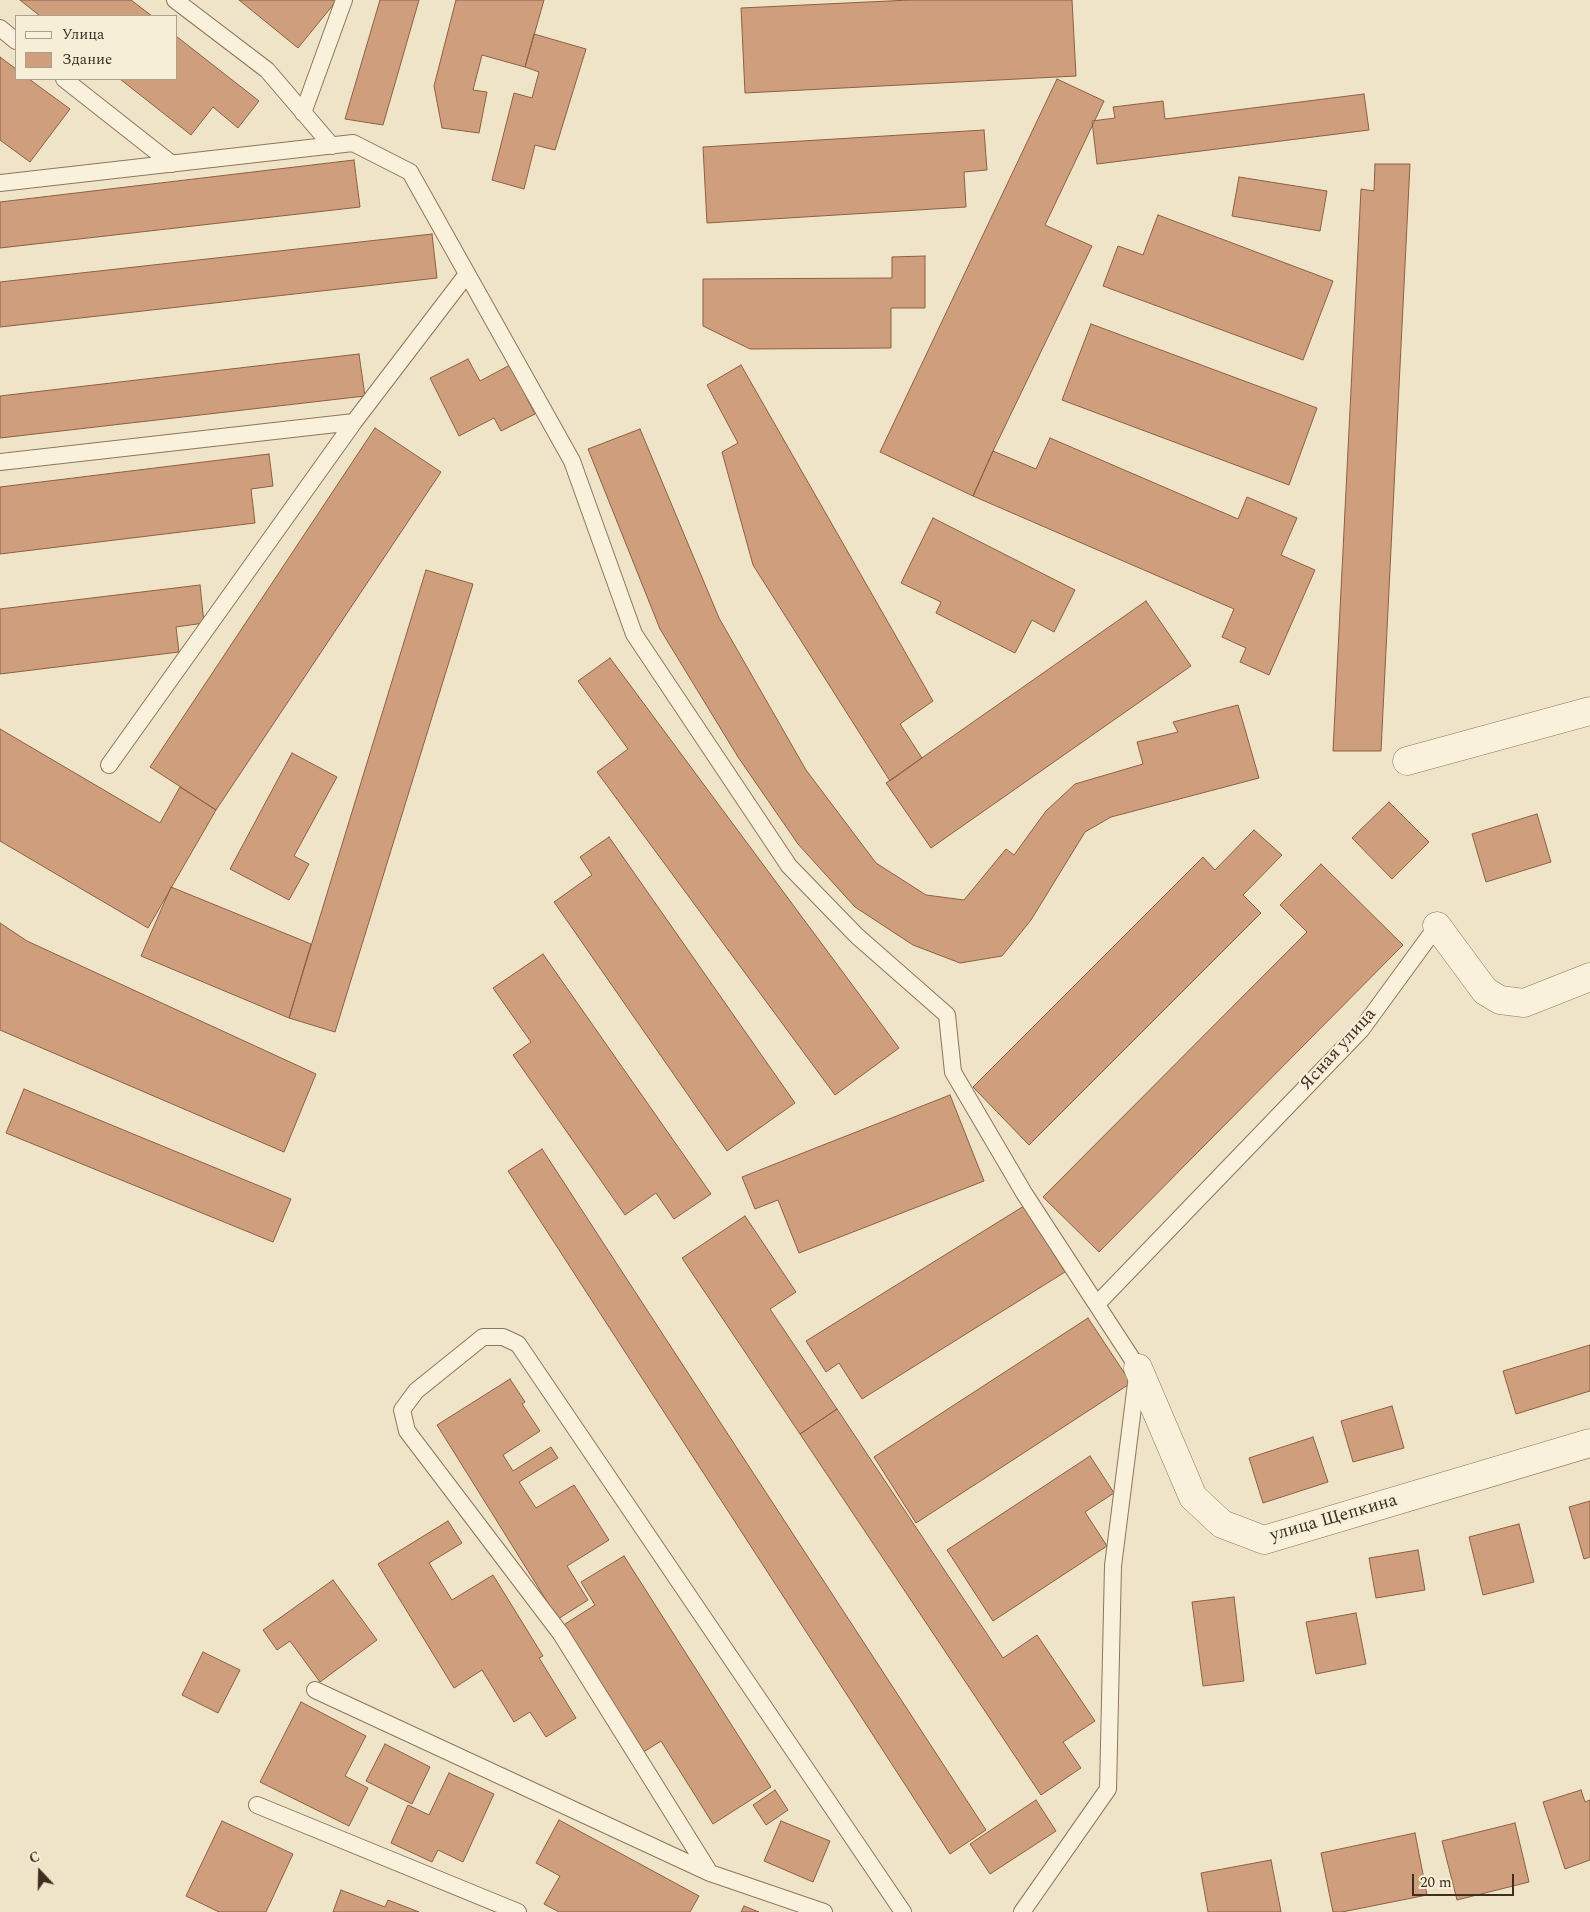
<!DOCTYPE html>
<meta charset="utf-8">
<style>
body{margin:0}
#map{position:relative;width:1590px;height:1912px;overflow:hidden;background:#f0e4c8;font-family:Spectral,serif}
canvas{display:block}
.legend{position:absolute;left:15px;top:15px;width:162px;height:65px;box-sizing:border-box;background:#f7eed8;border:1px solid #ada18e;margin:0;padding:6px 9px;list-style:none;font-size:15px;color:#3d2e20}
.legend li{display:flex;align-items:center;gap:10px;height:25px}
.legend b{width:25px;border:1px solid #ada18e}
.north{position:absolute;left:15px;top:1847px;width:50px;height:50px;-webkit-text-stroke:4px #f7eed8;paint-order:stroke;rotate:339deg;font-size:14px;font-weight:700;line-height:20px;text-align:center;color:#3d2e20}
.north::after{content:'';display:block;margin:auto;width:18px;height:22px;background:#3d2e20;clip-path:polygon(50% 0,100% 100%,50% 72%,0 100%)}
.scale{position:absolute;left:1412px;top:1874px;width:102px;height:22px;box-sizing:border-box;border:2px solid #3d2e20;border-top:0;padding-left:6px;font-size:15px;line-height:18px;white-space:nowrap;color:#3d2e20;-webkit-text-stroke:4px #f7eed8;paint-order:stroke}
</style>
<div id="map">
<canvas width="1590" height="1912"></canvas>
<ul class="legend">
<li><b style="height:6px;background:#faf1dc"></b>Улица</li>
<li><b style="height:14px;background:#cf9f7d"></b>Здание</li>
</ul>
<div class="north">С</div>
<div class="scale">20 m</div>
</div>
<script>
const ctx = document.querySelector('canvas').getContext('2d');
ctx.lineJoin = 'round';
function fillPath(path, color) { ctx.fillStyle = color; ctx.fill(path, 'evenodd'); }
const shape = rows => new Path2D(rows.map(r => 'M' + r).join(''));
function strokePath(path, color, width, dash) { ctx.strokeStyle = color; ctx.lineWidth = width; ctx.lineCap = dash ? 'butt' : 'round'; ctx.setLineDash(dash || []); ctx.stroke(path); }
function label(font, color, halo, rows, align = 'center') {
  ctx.font = font + ' Spectral,serif'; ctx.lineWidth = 4.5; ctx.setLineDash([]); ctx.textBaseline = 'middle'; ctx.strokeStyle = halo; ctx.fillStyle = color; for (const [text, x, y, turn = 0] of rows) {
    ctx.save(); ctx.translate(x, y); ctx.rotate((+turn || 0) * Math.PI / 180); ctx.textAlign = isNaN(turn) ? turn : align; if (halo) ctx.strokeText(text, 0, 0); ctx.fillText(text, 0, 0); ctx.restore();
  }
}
const building = shape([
 [20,0,131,0,152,16,40,16,20,0],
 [239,0,337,0,298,48,239,0],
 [380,0,419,0,383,125,345,119,380,0],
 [456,0,544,0,525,67,482,55,473,90,487,92,479,133,442,128,434,86,456,0],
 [910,0,1072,0,1076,76,745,93,741,8,910,0],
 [534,34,586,49,555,150,535,145,524,189,492,180,514,93,532,98,539,72,525,67,534,34],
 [176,36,259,101,238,128,213,107,191,135,120,79,176,79,176,36],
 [0,57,16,69,16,79,29,79,70,109,30,162,0,140,0,57],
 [1057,79,1104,101,1045,225,1092,246,993,451,973,496,880,452,1057,79],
 [1364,94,1369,130,1097,164,1092,121,1115,118,1113,107,1163,101,1165,119,1364,94],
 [984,130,987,170,964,172,966,207,707,223,703,147,984,130],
 [354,160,360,207,0,248,0,202,354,160],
 [1375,164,1410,164,1381,751,1333,751,1361,189,1374,191,1375,164],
 [1239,177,1327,191,1320,231,1232,216,1239,177],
 [1158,215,1333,281,1303,360,1103,286,1118,246,1143,255,1158,215],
 [432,234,437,278,0,327,0,282,432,234],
 [925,256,925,308,891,308,891,348,750,349,703,326,703,279,892,278,892,257,925,256],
 [1091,324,1317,408,1289,485,1062,400,1091,324],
 [359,354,365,396,0,438,0,396,359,354],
 [468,359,480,381,510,365,535,414,501,431,494,418,459,436,430,378,468,359],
 [741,365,933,701,900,724,922,758,890,781,753,565,722,452,738,443,707,385,741,365],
 [375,428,441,472,216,810,150,767,375,428],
 [640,429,719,618,806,770,876,863,926,895,964,900,1006,849,1014,855,1046,811,1075,784,1143,764,1137,742,1178,732,1173,722,1238,705,1259,778,1111,817,1085,832,1031,920,1002,956,960,963,913,945,855,907,798,844,738,757,660,629,588,449,640,429],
 [1050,438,1238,519,1247,497,1297,518,1281,555,1315,570,1269,675,1240,662,1246,648,1222,637,1234,609,973,496,993,451,1036,469,1050,438],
 [269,454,273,486,251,489,255,523,0,554,0,487,269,454],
 [933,518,1075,590,1054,632,1032,620,1015,653,936,613,941,602,901,583,933,518],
 [426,570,473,584,335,1032,289,1018,426,570],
 [200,585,204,623,176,627,179,652,0,674,0,609,200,585],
 [1146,601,1191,666,931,848,886,783,1146,601],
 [610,658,899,1048,835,1095,597,772,628,749,578,681,610,658],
 [0,729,160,823,180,787,216,810,148,928,0,841,0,729],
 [292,753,337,777,294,856,309,864,289,900,230,869,292,753],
 [1389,802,1429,842,1392,879,1352,838,1389,802],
 [1537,814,1551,862,1486,882,1472,834,1537,814],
 [1254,830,1282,855,1243,895,1261,913,1029,1145,973,1087,1203,857,1215,870,1254,830],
 [609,837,795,1103,727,1151,554,902,592,875,580,857,609,837],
 [1321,864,1403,945,1099,1252,1043,1197,1307,932,1280,905,1321,864],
 [171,887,311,944,289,1018,141,956,171,887],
 [0,923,27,941,316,1074,284,1152,0,1030,0,923],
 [543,954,711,1194,674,1219,656,1193,625,1215,513,1055,531,1042,493,988,543,954],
 [24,1089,291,1199,273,1242,6,1133,24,1089],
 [950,1095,984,1181,799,1253,778,1200,755,1209,742,1177,950,1095],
 [542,1149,986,1830,950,1854,508,1171,542,1149],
 [1024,1206,1065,1272,862,1399,839,1363,826,1372,806,1341,1024,1206],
 [745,1216,796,1292,770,1309,837,1409,800,1434,682,1258,745,1216],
 [1088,1318,1131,1383,916,1523,874,1457,1088,1318],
 [1590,1345,1590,1391,1516,1414,1503,1371,1590,1345],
 [510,1379,525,1402,522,1404,540,1431,503,1455,513,1471,551,1447,558,1458,519,1482,536,1508,574,1485,609,1540,567,1566,588,1600,558,1619,437,1425,510,1379],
 [1392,1406,1404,1448,1353,1462,1341,1421,1392,1406],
 [837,1409,1003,1658,1037,1635,1095,1721,1063,1742,1081,1768,1041,1795,800,1434,837,1409],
 [1313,1437,1328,1482,1263,1503,1249,1458,1313,1437],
 [1090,1456,1114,1493,1085,1512,1107,1546,993,1621,947,1550,1090,1456],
 [1590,1501,1590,1557,1584,1559,1569,1507,1590,1501],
 [448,1521,462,1543,429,1563,452,1600,493,1575,543,1656,539,1658,576,1718,546,1737,530,1712,514,1722,482,1670,454,1688,378,1564,448,1521],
 [1519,1524,1534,1582,1483,1595,1469,1537,1519,1524],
 [1418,1550,1425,1590,1376,1598,1369,1558,1418,1550],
 [624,1556,771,1787,713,1824,661,1741,642,1753,562,1626,595,1605,581,1582,624,1556],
 [333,1580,377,1640,320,1682,290,1641,277,1650,263,1630,333,1580],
 [1234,1597,1244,1681,1203,1686,1192,1602,1234,1597],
 [1356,1613,1366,1664,1316,1674,1306,1622,1356,1613],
 [203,1652,240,1670,218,1713,182,1695,203,1652],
 [301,1702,366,1736,345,1776,368,1788,349,1826,260,1782,301,1702],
 [385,1744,430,1767,412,1804,366,1781,385,1744],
 [449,1773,494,1794,463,1862,438,1850,432,1862,391,1843,408,1805,429,1815,449,1773],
 [775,1790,788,1810,766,1825,753,1805,775,1790],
 [1581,1790,1585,1802,1590,1800,1590,1860,1565,1869,1543,1802,1581,1790],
 [1036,1800,1056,1831,990,1874,970,1844,1036,1800],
 [559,1820,699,1896,690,1912,559,1912,544,1904,560,1876,536,1863,559,1820],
 [222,1821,293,1854,266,1912,219,1912,186,1896,222,1821],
 [781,1821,830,1841,813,1882,764,1861,781,1821],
 [1515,1823,1529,1882,1457,1900,1442,1841,1515,1823],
 [1415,1833,1427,1895,1342,1912,1333,1912,1321,1853,1415,1833],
 [1271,1860,1281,1912,1208,1912,1201,1873,1271,1860],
 [341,1890,385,1907,388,1900,419,1912,333,1912,341,1890],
 [744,1906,759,1912,741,1912,744,1906]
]);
const service = shape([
 [175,0,267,70,332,146],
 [0,28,16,41],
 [64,79,172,164],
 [303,113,344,0],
 [0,183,353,143,410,172,572,461,634,634,789,866,857,936,947,1015,953,1072,1024,1193,1138,1368,1113,1566,1108,1789,1022,1912],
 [0,462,354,422],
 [109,765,354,422,467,274],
 [1097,1304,1361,1030,1437,926],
 [315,1690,710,1873,824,1912],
 [257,1805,518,1912],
 [710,1873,561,1634,407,1431,402,1410,416,1391,483,1337,503,1337,518,1344,903,1912]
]);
const minor = shape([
 [1407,761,1590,711],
 [1437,926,1485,991,1500,1000,1524,1003,1590,977],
 [1138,1368,1193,1497,1222,1524,1264,1540,1590,1443]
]);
const streetNames = [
 ["Ясная улица",1339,1050,-48],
 ["улица Щепкина",1334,1519,-16]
];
fillPath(building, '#cf9f7d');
strokePath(building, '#8d5f41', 1);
strokePath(service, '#8d765c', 18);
strokePath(minor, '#8d765c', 29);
strokePath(service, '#faf1dc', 16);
strokePath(minor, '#faf1dc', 28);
label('18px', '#3d2e20', '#f7eed8', streetNames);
</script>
